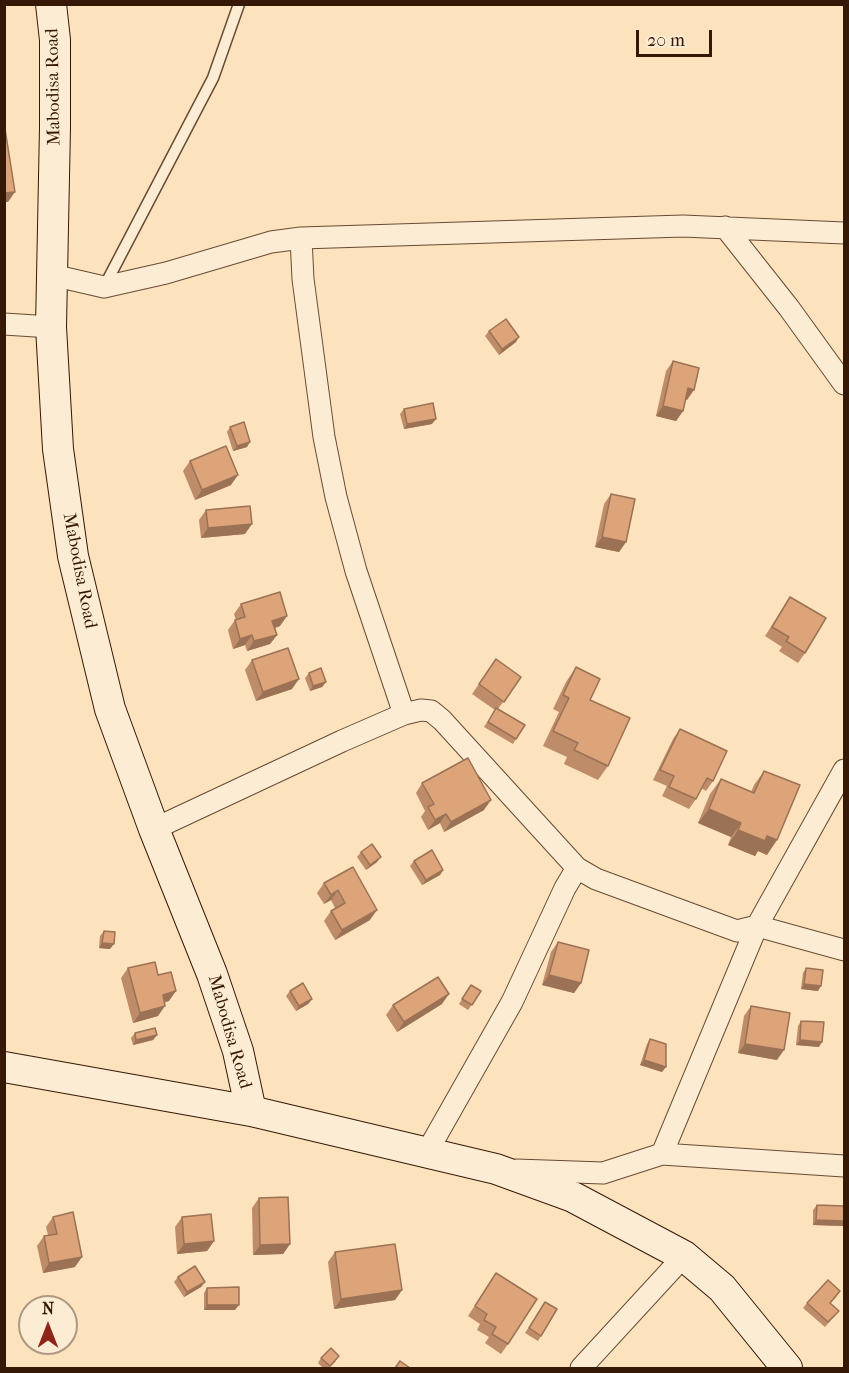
<!DOCTYPE html>
<style>
body{margin:0}
#map{position:relative;width:849px;height:1373px;overflow:hidden;background:#fce2bd;font-family:"IM FELL French Canon",serif}
canvas{display:block}
.frame{position:absolute;inset:0;border:6px solid #351906;pointer-events:none}
.north{position:absolute;left:18px;top:1295px;width:60px;height:60px;box-sizing:border-box;background:#fdecd4;border:2px solid #ad9882;border-radius:50%;rotate:0deg;font-size:16px;font-weight:700;line-height:24px;text-align:center;color:#351906}
.north::after{content:'';display:block;margin:auto;width:21px;height:27px;background:#8f2418;clip-path:polygon(50% 0,100% 100%,50% 72%,0 100%)}
.scale{position:absolute;left:636px;top:30px;width:76px;height:27px;box-sizing:border-box;border:3px solid #351906;border-top:0;padding-left:8px;font-size:18px;line-height:21px;white-space:nowrap;color:#351906;-webkit-text-stroke:4px #fdecd4;paint-order:stroke}
</style>
<div id="map">
<canvas width="849" height="1373"></canvas>
<div class="frame"></div>
<div class="north">N</div>
<div class="scale">20 m</div>
</div>
<script>
const ctx = document.querySelector('canvas').getContext('2d');
ctx.lineJoin = 'round';
const shape = rows => new Path2D(rows.map(r => 'M' + r).join(''));
function strokePath(path, color, width, dash) { ctx.strokeStyle = color; ctx.lineWidth = width; ctx.lineCap = dash ? 'butt' : 'round'; ctx.setLineDash(dash || []); ctx.stroke(path); }
function fillPath(path, color) { ctx.fillStyle = color; ctx.fill(path, 'evenodd'); }
function label(font, color, halo, rows, align = 'center') {
  ctx.font = font + ' "IM FELL French Canon",serif'; ctx.lineWidth = 5; ctx.setLineDash([]); ctx.textBaseline = 'middle'; ctx.strokeStyle = halo; ctx.fillStyle = color; for (const [text, x, y, turn = 0] of rows) {
    ctx.save(); ctx.translate(x, y); ctx.rotate((+turn || 0) * Math.PI / 180); ctx.textAlign = isNaN(turn) ? turn : align; if (halo) ctx.strokeText(text, 0, 0); ctx.fillText(text, 0, 0); ctx.restore();
  }
}
const lane = shape([
 [104,287,213,78,239,4]
]);
const street = shape([
 [725,227,789,308,844,384],
 [301,238,303,279,324,437,336,497,356,571,404,714],
 [52,275,104,287,166,273,271,242,301,238,683,226,844,233],
 [4,324,51,327],
 [154,829,342,741,404,714,421,710,431,711,442,720,577,868],
 [427,1152,512,1002,565,888,577,868,596,879,737,931,757,926,844,950],
 [662,1154,757,926,844,770],
 [516,1170,603,1173,662,1154,844,1166],
 [581,1368,684,1256]
]);
const secondary = shape([
 [51,4,55,40,55,127,51,327,58,449,73,556,110,709,154,829,212,974,238,1051,251,1111],
 [4,1067,251,1111,496,1169,573,1197,684,1256,722,1288,787,1368]
]);
const wall = shape([
 [489,331,516,342,499,355,485,336],
 [673,361,687,400,686,399,683,411,676,421,656,416,666,371],
 [404,409,432,424,404,429,400,414],
 [230,427,247,447,233,451,227,432],
 [190,461,231,485,195,500,183,471],
 [611,494,626,542,619,552,595,547,604,504],
 [206,510,245,534,201,538,199,520],
 [790,597,805,653,798,663,779,651,782,647,765,636],
 [241,604,280,626,275,628,277,635,270,644,247,651,245,645,233,649,228,630,235,620,236,620,234,614],
 [496,659,521,677,498,709,516,739,513,744,484,727,495,710,472,694],
 [252,660,292,689,256,701,245,670],
 [576,667,590,700,608,766,598,780,564,764,567,757,543,746,559,712,553,709,566,682],
 [309,673,326,682,322,687,310,691,305,678],
 [680,729,713,781,706,791,701,788,696,799,689,809,662,796,667,786,653,780,673,739],
 [764,771,767,855,758,851,755,856,728,845,731,837,698,823,710,794,721,779,751,792,754,785],
 [422,783,484,810,444,832,440,823,428,830,421,817,425,811,416,793],
 [361,852,377,862,366,870,357,857],
 [414,861,443,870,440,875,422,885,410,866],
 [353,867,370,920,335,940,324,921,331,911,335,908,331,900,324,904,317,893,324,883],
 [104,931,110,949,99,948,100,936],
 [558,942,581,983,574,993,542,985,551,952],
 [128,968,158,975,169,1001,164,1002,158,1016,133,1023,121,978],
 [806,968,818,991,801,989,803,973],
 [471,985,481,991,468,1010,459,1004],
 [290,991,312,999,308,1004,296,1011,286,996],
 [442,1004,397,1032,386,1015,393,1005],
 [751,1006,777,1060,738,1053,744,1016],
 [801,1021,819,1047,796,1045,798,1026],
 [135,1033,157,1035,153,1040,133,1045,131,1038],
 [650,1039,662,1072,640,1065,647,1044],
 [259,1198,290,1244,283,1254,253,1255,252,1208],
 [817,1205,844,1206,844,1226,813,1225,813,1210],
 [53,1217,75,1267,43,1273,37,1246,44,1236,48,1235,46,1227],
 [182,1217,214,1241,207,1251,177,1254,175,1227],
 [335,1252,402,1290,395,1300,334,1309,328,1262],
 [496,1273,508,1344,501,1354,485,1343,489,1337,477,1330,480,1324,468,1316],
 [178,1277,205,1282,201,1287,184,1297,174,1282],
 [207,1288,235,1310,204,1310,204,1293],
 [837,1296,830,1303,839,1311,825,1327,803,1308,807,1303],
 [545,1302,541,1336,538,1341,525,1333],
 [321,1358,336,1361,329,1368,323,1368,318,1363]
]);
const shadedWall = shape([
 [15,192,8,202,4,202,4,193],
 [519,337,516,342,499,355,502,349],
 [688,388,694,390,687,400,681,398],
 [663,406,683,411,676,421,656,416],
 [436,419,432,424,404,429,407,424],
 [250,442,247,447,233,451,237,446],
 [238,475,231,485,195,500,202,490],
 [252,524,245,534,201,538,208,528],
 [602,537,626,542,619,552,595,547],
 [287,616,280,626,266,631,272,621],
 [252,635,245,645,233,649,240,639],
 [277,635,270,644,247,651,254,641],
 [299,679,292,689,256,701,263,692],
 [326,682,322,687,310,691,313,686],
 [491,800,484,810,444,832,451,822],
 [709,809,741,823,731,837,698,823],
 [446,814,440,823,428,830,435,820],
 [738,830,767,836,777,840,767,855,758,851,755,856,728,845],
 [381,857,377,862,366,870,370,865],
 [443,870,440,875,422,885,426,880],
 [338,890,331,900,324,904,331,895],
 [377,910,370,920,335,940,342,930],
 [102,943,114,944,110,949,99,948],
 [549,975,581,983,574,993,542,985],
 [804,984,821,986,818,991,801,989],
 [176,991,169,1001,156,1005,163,995],
 [449,994,442,1004,397,1032,404,1022],
 [312,999,308,1004,296,1011,299,1006],
 [165,1006,158,1016,133,1023,140,1013],
 [157,1035,153,1040,133,1045,136,1040],
 [800,1040,822,1042,819,1047,796,1045],
 [745,1044,784,1050,777,1060,738,1053],
 [644,1060,666,1067,662,1072,640,1065],
 [816,1220,844,1221,844,1226,813,1225],
 [214,1241,207,1251,177,1254,184,1244],
 [290,1244,283,1254,253,1255,260,1245],
 [82,1257,75,1267,43,1273,49,1263],
 [205,1282,201,1287,184,1297,187,1292],
 [402,1290,395,1300,334,1309,341,1299],
 [207,1305,239,1305,235,1310,204,1310]
]);
const building = shape([
 [4,129,5,129,15,192,4,193,4,129],
 [506,319,519,337,502,349,489,331,506,319],
 [673,361,699,368,694,390,688,388,683,411,663,406,673,361],
 [433,403,436,419,407,424,404,409,433,403],
 [244,422,250,442,237,446,230,427,244,422],
 [226,446,238,475,202,490,190,461,226,446],
 [611,494,635,499,626,542,602,537,611,494],
 [250,506,252,524,208,528,206,510,250,506],
 [280,592,287,616,272,621,277,635,254,641,252,635,240,639,235,620,245,617,241,604,280,592],
 [790,597,826,618,805,653,786,641,789,637,772,627,790,597],
 [288,648,299,679,263,692,252,660,288,648],
 [496,659,521,677,504,702,479,684,496,659],
 [576,667,600,679,590,700,630,718,608,766,574,750,578,743,553,731,569,698,563,695,576,667],
 [321,668,326,682,313,686,309,673,321,668],
 [496,708,525,725,516,739,488,722,496,708],
 [680,729,727,751,713,781,707,778,696,799,669,787,674,776,660,770,680,729],
 [468,758,491,800,451,822,446,814,435,820,428,807,434,804,422,783,468,758],
 [764,771,800,785,777,840,767,836,765,841,738,830,741,823,709,809,721,779,754,793,764,771],
 [372,844,381,857,370,865,361,852,372,844],
 [432,850,443,870,426,880,414,861,432,850],
 [353,867,377,910,342,930,331,911,345,903,338,890,331,895,324,883,353,867],
 [104,931,115,932,114,944,102,943,104,931],
 [558,942,589,950,581,983,549,975,558,942],
 [155,962,158,975,171,972,176,991,163,995,165,1006,140,1013,128,968,155,962],
 [806,968,823,970,821,986,804,984,806,968],
 [438,977,449,994,404,1022,393,1005,438,977],
 [303,983,312,999,299,1006,290,991,303,983],
 [471,985,481,991,472,1005,462,999,471,985],
 [751,1006,790,1013,784,1050,745,1044,751,1006],
 [801,1021,824,1022,822,1042,800,1040,801,1021],
 [155,1028,157,1035,136,1040,135,1033,155,1028],
 [650,1039,666,1044,666,1067,644,1060,650,1039],
 [288,1197,290,1244,260,1245,259,1198,288,1197],
 [817,1205,844,1206,844,1221,816,1220,817,1205],
 [73,1212,82,1257,49,1263,44,1236,57,1234,53,1217,73,1212],
 [211,1214,214,1241,184,1244,182,1217,211,1214],
 [395,1244,402,1290,341,1299,335,1252,395,1244],
 [195,1266,205,1282,187,1292,178,1277,195,1266],
 [496,1273,537,1299,508,1344,492,1334,496,1327,484,1320,487,1314,475,1306,496,1273],
 [828,1280,840,1291,830,1303,839,1311,828,1322,807,1303,828,1280],
 [239,1287,239,1305,207,1305,207,1288,239,1287],
 [545,1302,557,1309,541,1336,529,1328,545,1302],
 [331,1348,339,1356,330,1366,321,1358,331,1348],
 [400,1361,410,1368,395,1368,400,1361]
]);
const streetNames = [
 ["Mabodisa Road",54,87,-91],
 ["Mabodisa Road",79,571,79],
 ["Mabodisa Road",229,1032,74]
];
strokePath(lane, '#674b34', 13);
strokePath(street, '#674b34', 23);
strokePath(secondary, '#351906', 32);
strokePath(lane, '#fdecd4', 10);
strokePath(street, '#fdecd4', 21);
strokePath(secondary, '#fdecd4', 30);
fillPath(wall, '#be8c68');
fillPath(shadedWall, '#9b7255');
fillPath(building, '#dda379');
strokePath(building, '#9b7255', 1.5);
label('18px', '#351906', '#fdecd4', streetNames);
</script>
